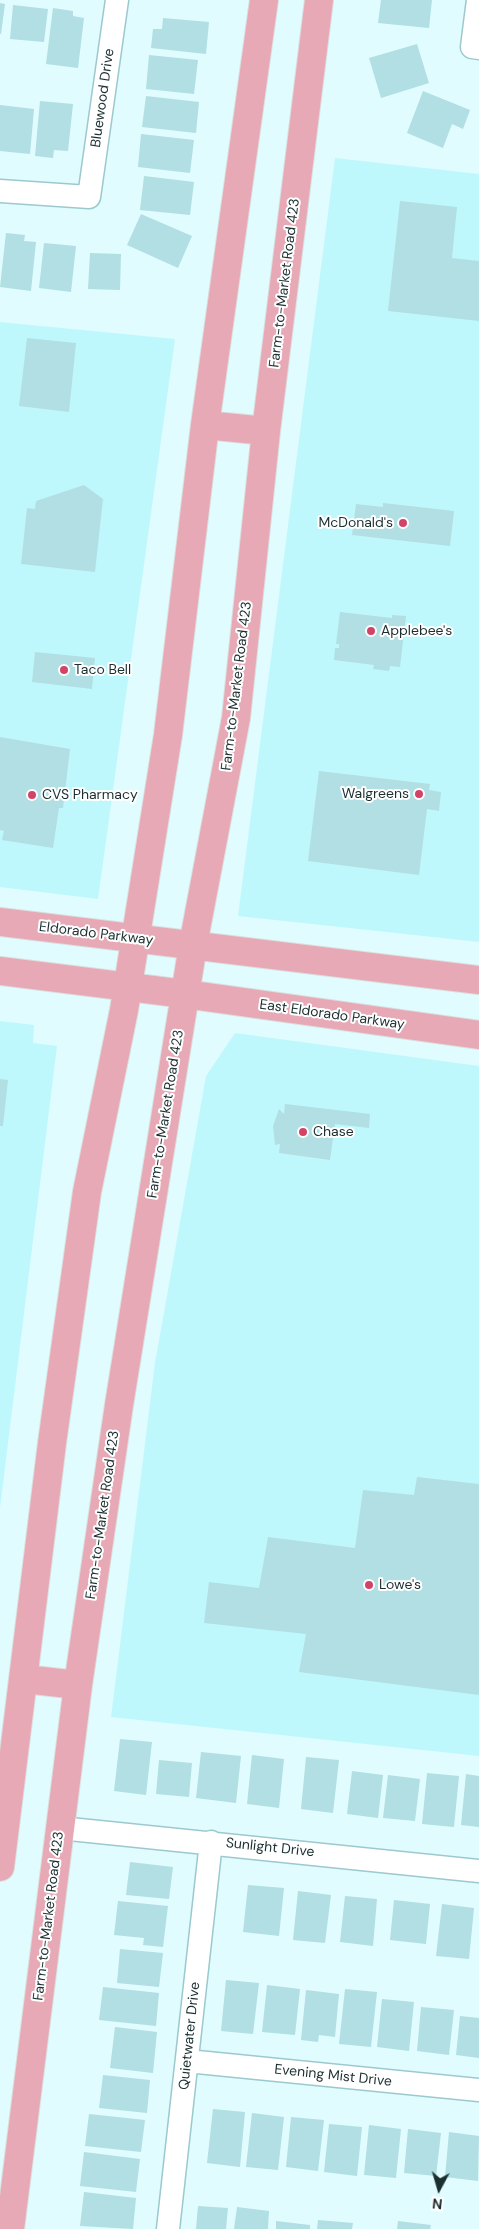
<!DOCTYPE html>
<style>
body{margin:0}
#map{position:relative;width:479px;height:2229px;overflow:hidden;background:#e0fcff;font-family:"DM Sans",sans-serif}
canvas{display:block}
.north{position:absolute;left:414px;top:2164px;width:50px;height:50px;-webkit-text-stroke:4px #fff;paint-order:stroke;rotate:186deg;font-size:14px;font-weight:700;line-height:20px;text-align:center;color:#1c2f30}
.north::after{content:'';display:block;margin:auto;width:18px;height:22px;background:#1c2f30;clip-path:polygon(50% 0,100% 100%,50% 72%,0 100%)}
</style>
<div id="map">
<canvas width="479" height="2229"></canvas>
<div class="north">N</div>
</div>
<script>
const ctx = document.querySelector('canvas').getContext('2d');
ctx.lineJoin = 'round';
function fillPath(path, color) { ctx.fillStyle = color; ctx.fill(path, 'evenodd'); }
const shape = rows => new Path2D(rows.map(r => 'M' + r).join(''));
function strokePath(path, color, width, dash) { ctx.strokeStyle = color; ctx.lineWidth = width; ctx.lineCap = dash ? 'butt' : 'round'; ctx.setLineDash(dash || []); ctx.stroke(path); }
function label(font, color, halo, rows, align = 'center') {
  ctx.font = font + ' "DM Sans",sans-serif'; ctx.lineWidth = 4; ctx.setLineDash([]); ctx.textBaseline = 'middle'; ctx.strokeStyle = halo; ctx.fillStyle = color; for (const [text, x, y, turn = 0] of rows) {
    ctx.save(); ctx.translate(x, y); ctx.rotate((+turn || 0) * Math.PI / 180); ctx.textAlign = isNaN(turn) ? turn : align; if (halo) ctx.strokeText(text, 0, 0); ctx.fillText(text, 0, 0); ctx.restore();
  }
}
const built = shape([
 [335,158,479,174,479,942,238,916],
 [0,322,175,339,98,899,0,887],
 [0,1021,34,1025,33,1043,57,1046,0,1508],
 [235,1033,479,1066,479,1756,111,1717,155,1363,206,1076]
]);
const building = shape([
 [381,0,432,0,429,28,378,23],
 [0,3,5,4,1,34,0,34],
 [13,5,48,9,44,42,10,39],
 [53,8,73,11,73,16,84,18,78,68,46,64],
 [163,18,209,22,206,54,151,48,153,29,162,29],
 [417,44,429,83,381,98,369,58],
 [149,55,198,60,194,94,146,89],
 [423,91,470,110,463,129,452,124,443,148,407,133],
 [146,96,199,102,196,133,142,127],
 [40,101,73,104,68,151,54,150,53,158,35,156],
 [0,105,34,109,30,154,0,151],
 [141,134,194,140,190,173,138,167],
 [144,176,194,182,190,215,140,210],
 [400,201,457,207,452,258,479,261,479,321,388,311],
 [141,214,192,236,178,268,127,245],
 [6,233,25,235,24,241,36,242,31,291,0,287],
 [44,243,76,246,71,292,39,288],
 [90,253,121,254,120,290,88,289],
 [27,338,76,343,69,412,19,406],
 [84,485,103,499,95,572,21,564,27,508,35,509,36,501],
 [383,503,454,511,450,546,352,535,356,504,383,507],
 [340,612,392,618,392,615,406,616,400,667,390,666,389,671,373,669,374,665,334,660,335,648,339,648,339,644,336,644],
 [35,652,95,658,92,689,32,682],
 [0,737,70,749,63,808,59,808,53,848,2,840,4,831,0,830],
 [319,771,430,784,429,790,441,792,439,811,427,809,419,875,308,861],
 [0,1079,8,1080,3,1126,0,1126],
 [285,1104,370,1114,369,1128,335,1124,330,1160,279,1153,280,1144,275,1145,273,1126,279,1109,284,1114],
 [417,1477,479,1484,479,1695,299,1672,306,1634,204,1623,209,1582,259,1588,268,1537,355,1548,363,1490,414,1495],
 [120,1739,152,1742,146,1795,114,1791],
 [201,1752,241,1756,236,1803,196,1798],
 [252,1755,284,1759,279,1808,247,1804],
 [306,1757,339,1760,333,1813,301,1809],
 [159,1760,192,1763,189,1797,156,1794],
 [352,1771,383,1775,378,1818,347,1814],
 [427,1773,459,1776,454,1827,422,1824],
 [466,1774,479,1776,479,1827,461,1825],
 [388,1775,420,1779,415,1821,383,1818],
 [130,1862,173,1867,169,1899,126,1895],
 [248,1885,284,1888,279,1936,243,1932],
 [298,1891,331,1895,325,1943,293,1940],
 [345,1896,377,1899,373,1946,340,1942],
 [394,1900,430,1904,426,1944,390,1940],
 [118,1901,168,1906,163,1947,143,1945,144,1938,114,1935],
 [442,1904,474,1908,469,1959,436,1956],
 [120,1949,163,1953,159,1987,117,1983],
 [226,1980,259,1983,253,2034,221,2031],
 [267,1985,300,1989,295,2035,262,2032],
 [103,1987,159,1993,156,2026,99,2020],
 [345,1989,377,1992,371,2047,339,2044],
 [306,1990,339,1994,335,2037,319,2035,318,2042,301,2040],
 [382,1999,414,2002,409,2051,377,2047],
 [421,2007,454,2010,449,2055,417,2051],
 [460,2016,479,2018,479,2058,456,2055],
 [115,2027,157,2032,153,2073,110,2068],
 [103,2075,150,2080,147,2113,99,2108],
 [213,2109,245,2112,240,2167,207,2163],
 [252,2113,284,2117,278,2170,246,2167],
 [89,2114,145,2120,141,2152,85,2146],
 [291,2117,324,2120,318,2171,286,2167],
 [329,2124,362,2127,357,2176,324,2172],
 [369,2125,401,2129,396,2178,364,2175],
 [408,2129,441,2133,436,2176,404,2173],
 [449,2132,479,2136,478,2181,445,2177],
 [84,2152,140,2159,136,2192,80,2186],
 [84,2192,136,2198,133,2229,80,2226],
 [198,2206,228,2208,226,2229,196,2229],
 [237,2207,269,2211,268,2229,234,2229],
 [318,2220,353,2223,352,2229,317,2229],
 [276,2221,310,2225,310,2229,276,2229],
 [398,2221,431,2225,430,2229,397,2229]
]);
const minor = shape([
 [478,0,472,47,479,48],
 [0,191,89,197,117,0],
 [60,1828,479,1871],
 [187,2061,479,2090],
 [168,2229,211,1842]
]);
const major = shape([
 [205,425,266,431],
 [0,922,479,980],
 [0,971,185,994,479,1035],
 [24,1679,78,1685],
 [0,1867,52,1443,87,1192,124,1010,168,735,205,425,264,0],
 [10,2229,78,1685,119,1405,193,945,236,718,266,431,319,0]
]);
const markers = [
 [403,523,5,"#d24367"],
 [371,631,5,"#d24367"],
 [64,670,5,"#d24367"],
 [419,794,5,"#d24367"],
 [32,795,5,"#d24367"],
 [303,1132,5,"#d24367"],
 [369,1585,5,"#d24367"]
];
const streetNames = [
 ["Bluewood Drive",103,98,-82],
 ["Farm-to-Market Road 423",285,283,-83],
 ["Farm-to-Market Road 423",237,686,-83],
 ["Eldorado Parkway",96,934,7],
 ["East Eldorado Parkway",332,1015,8],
 ["Farm-to-Market Road 423",166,1114,-81],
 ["Farm-to-Market Road 423",103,1515,-82],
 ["Sunlight Drive",270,1848,6],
 ["Farm-to-Market Road 423",49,1916,-83],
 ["Quietwater Drive",190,2036,-84],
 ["Evening Mist Drive",333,2076,6]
];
const poiNames = [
 ["McDonald's",393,523,"right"],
 ["Applebee's",381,631],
 ["Taco Bell",74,670],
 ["Walgreens",409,794,"right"],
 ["CVS Pharmacy",42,795],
 ["Chase",313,1132],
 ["Lowe's",379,1585]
];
fillPath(built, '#bef8fd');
fillPath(building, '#b1dfe3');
strokePath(minor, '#9cc9ce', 25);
strokePath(major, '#dbdede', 30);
strokePath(minor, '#fff', 22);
strokePath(major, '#e7a9b5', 28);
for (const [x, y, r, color] of markers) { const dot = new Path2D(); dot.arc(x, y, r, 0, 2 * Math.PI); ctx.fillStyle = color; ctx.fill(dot); strokePath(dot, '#fff', 2); }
label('14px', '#1c2f30', '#fff', streetNames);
label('14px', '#1c2f30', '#fff', poiNames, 'left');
</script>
